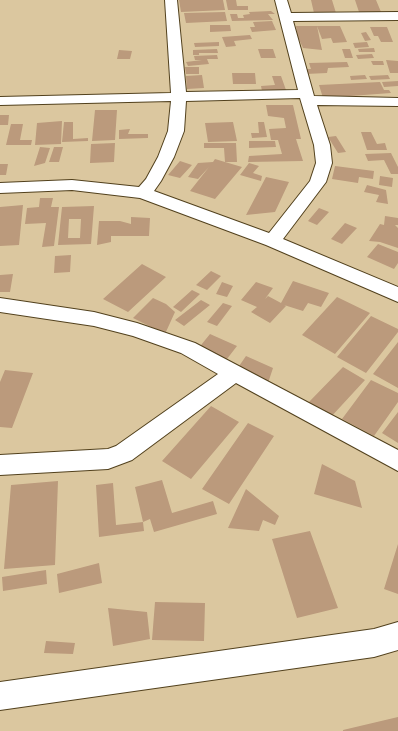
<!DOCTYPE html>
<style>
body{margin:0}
canvas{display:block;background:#dbc79f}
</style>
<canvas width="398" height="731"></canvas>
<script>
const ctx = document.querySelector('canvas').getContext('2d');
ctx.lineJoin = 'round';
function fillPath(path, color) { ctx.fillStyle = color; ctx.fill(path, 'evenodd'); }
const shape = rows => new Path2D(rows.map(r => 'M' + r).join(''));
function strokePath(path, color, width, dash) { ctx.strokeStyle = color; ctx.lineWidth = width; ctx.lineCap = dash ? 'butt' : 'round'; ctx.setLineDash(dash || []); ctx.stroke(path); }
const building = shape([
 [179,0,223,0,225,10,181,12],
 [226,0,236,0,237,6,248,6,248,10,228,10],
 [311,0,332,0,336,13,314,13],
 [355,0,376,0,381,12,359,12],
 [271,11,275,14,268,14,273,20,232,21,230,14,237,14,238,18,244,18,243,15,250,14,249,12],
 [225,12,227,21,186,23,184,13],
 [272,21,276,30,252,32,250,27,255,27,253,22],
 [210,25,230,25,231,31,210,32],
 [296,26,317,26,322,50,303,48,297,35],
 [317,26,340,26,347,42,333,43,331,38,322,39],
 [370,27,387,27,393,42,381,42,378,36,374,36],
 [366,32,371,40,365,41,361,33],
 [250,35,252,39,234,41,236,46,226,47,222,37],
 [219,42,219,46,195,47,194,43],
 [367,42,369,47,355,48,353,43],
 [374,48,375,52,359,52,358,49],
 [217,49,218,53,199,53,199,55,193,55,193,50],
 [258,49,273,49,276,58,261,58],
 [342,49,350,49,353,58,345,58],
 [119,50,132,51,130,59,117,59],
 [372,54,374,58,358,59,356,55],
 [217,55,218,59,207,59,209,64,188,66,186,62,202,60,195,60,194,56],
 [386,60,398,61,398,73,390,73],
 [371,61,383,61,384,65,373,65],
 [347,62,349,67,328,68,327,73,306,74,305,69,311,69,309,63],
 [185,67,199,67,199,74,186,74],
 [232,73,255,73,256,84,233,84],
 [202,75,204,88,187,89,186,76],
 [365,75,367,79,351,80,350,76],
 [388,75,390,79,371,80,369,76],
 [272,76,281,76,286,90,262,91,261,86,275,85],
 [398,81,398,86,384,87,382,82],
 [380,82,384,90,389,90,391,93,323,98,319,85],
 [266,105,293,105,301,139,296,139,303,161,248,162,249,156,282,154,278,140,294,140,271,140,269,129,286,128,284,118,268,116],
 [95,110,117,110,115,140,92,141],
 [0,115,9,115,8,125,0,125],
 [62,121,61,144,35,145,37,123],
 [64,122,73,122,73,139,88,138,88,141,62,142],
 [233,122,237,141,208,142,205,123],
 [258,122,264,122,267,137,252,138,251,133,259,133],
 [11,124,23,124,20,140,32,140,31,145,6,145],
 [130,129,128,134,148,134,148,138,119,139,119,130],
 [361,132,371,132,377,144,385,143,387,150,367,150],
 [336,136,346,152,338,153,328,137],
 [249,141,275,141,276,147,249,148],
 [115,143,114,162,90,163,91,144],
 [204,143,236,143,237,162,225,162,242,167,215,199,190,191,209,167,198,179,188,177,198,163,213,162,215,159,225,162,224,148,204,148],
 [40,147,50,148,45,163,34,166],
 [54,147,63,147,59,162,49,162],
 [391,153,398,167,398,174,391,174,384,160,368,161,365,154],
 [180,161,192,165,180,178,168,175],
 [249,163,259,166,253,173,262,176,261,181,240,175],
 [0,164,8,164,6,175,0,175],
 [335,166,374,171,373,179,359,177,358,183,332,179],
 [380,176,393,178,392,187,379,185],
 [266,177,289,182,275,212,246,215],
 [367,185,386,190,388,204,376,202,379,195,364,192],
 [40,198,53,198,51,207,59,207,54,246,42,247,46,223,25,224,27,208,39,207],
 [23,205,19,245,0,246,0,207],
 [94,206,91,244,58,245,62,207],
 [69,219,81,219,80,238,68,238],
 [319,208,329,212,317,225,308,221],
 [385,216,398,218,398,225,395,225,398,228,398,248,380,242,369,241,380,224,384,225],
 [131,217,150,218,149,236,111,236,111,242,97,245,99,221,120,221,131,224],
 [345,223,357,228,342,244,331,239],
 [378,244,398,252,398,263,394,269,367,257],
 [71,255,70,272,54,273,55,256],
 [142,264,166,277,128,312,103,299],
 [211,271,221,276,207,290,196,285],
 [13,274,10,292,0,292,0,275],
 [293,281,329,293,321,307,308,303,303,311,284,305,286,306,270,323,251,312,257,307,241,300,256,282,273,288,265,299,268,296,281,303],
 [222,282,233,286,227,297,216,294],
 [192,290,200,294,181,312,173,307],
 [337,297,370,313,335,354,302,335],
 [153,298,166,304,175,312,165,334,133,318],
 [201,300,210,305,184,326,175,320],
 [223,303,232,306,217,326,207,322],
 [371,316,398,329,398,332,366,373,337,357],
 [210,334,237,346,220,368,193,355],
 [398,342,398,388,373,374],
 [246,356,273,368,268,383,237,369],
 [343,367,365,380,330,418,308,403],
 [5,370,33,373,12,428,0,427,0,382],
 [371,380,398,393,398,402,374,436,342,419],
 [211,406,239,422,191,479,162,461],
 [398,412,398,443,382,433],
 [248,423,274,436,229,504,202,489],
 [322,464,355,481,362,508,314,494],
 [162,480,172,513,213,501,217,514,154,532,150,519,143,522,135,487],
 [58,481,55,565,4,569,11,485],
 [113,483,116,525,143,522,144,531,99,537,96,485],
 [246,489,279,516,275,525,263,520,259,531,228,528],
 [310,531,338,608,297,618,272,539],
 [398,544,398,594,384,589],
 [99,563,102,583,59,593,57,574],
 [46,570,47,584,3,591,2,577],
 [155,602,205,603,204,641,152,640],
 [108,608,147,612,150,639,113,646],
 [46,641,75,643,73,654,44,653],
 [398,717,398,731,343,731,343,730]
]);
const minor = shape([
 [165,0,177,0,186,92,298,90,275,0,287,0,291,13,398,12,398,20,293,21,314,96,398,98,398,106,317,105,330,145,332,163,326,182,283,239,398,287,398,302,266,245,140,198,72,190,0,193,0,183,72,180,139,187,146,179,158,157,168,131,171,101,0,105,0,97,171,93,165,0],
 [300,98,314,145,316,163,310,181,269,233,154,191,161,181,174,157,184,131,186,101,300,98],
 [0,298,94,312,137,323,195,343,398,450,398,471,236,383,132,460,108,469,0,475,0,455,108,449,116,446,218,374,181,353,133,336,94,326,0,312,0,298],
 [398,622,398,650,374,657,0,710,0,682,374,629,398,622]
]);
fillPath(building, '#bb9a7c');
strokePath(minor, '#52411d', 2);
fillPath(minor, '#fff');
</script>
